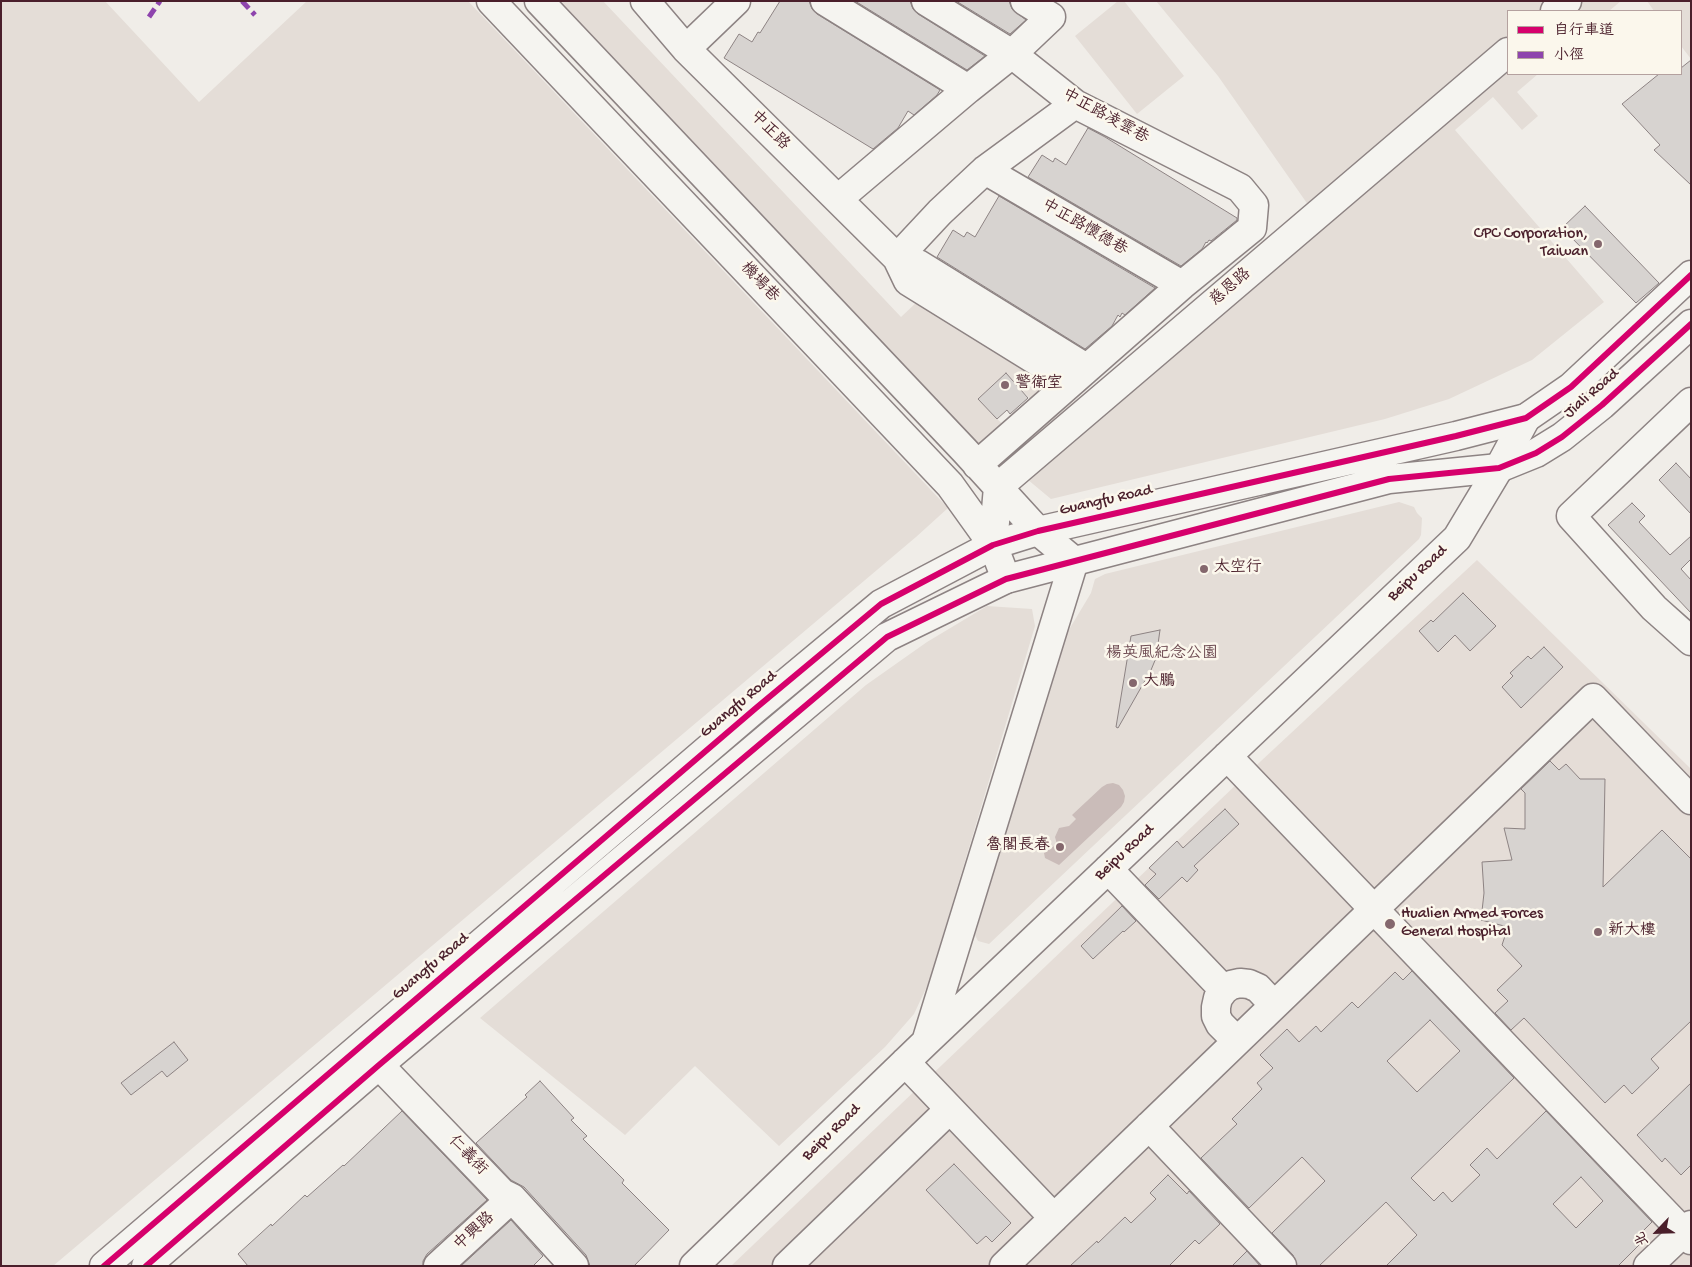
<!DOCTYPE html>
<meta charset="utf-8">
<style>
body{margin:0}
#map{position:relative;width:1692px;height:1267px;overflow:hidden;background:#f0ede8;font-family:"Gochi Hand","LXGW WenKai TC",sans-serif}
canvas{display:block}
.frame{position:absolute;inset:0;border:2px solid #4a1f2b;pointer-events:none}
.legend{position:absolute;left:1507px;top:10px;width:175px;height:65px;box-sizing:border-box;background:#fbf7ec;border:1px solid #b4a19f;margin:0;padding:6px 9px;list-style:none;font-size:15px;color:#4a1f2b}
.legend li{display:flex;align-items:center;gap:10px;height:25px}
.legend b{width:25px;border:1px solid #b4a19f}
.north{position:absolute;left:1632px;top:1207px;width:50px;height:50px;-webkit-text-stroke:4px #fbf7ec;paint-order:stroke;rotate:246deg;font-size:14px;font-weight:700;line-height:20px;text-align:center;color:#4a1f2b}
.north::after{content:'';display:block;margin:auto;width:18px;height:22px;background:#4a1f2b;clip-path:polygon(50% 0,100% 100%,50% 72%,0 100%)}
</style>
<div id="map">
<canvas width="1692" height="1267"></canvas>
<div class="frame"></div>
<ul class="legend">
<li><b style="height:6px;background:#d6006c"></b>自行車道</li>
<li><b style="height:6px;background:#8e44ad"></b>小徑</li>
</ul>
<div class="north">北</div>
</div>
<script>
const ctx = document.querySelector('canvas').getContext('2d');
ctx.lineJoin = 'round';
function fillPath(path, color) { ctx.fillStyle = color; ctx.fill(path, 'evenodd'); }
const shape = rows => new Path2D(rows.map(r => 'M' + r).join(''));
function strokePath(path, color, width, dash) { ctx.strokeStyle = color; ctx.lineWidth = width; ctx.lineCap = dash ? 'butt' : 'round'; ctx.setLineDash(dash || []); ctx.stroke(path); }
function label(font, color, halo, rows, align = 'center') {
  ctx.font = font + ' "Gochi Hand","LXGW WenKai TC",sans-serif'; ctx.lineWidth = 5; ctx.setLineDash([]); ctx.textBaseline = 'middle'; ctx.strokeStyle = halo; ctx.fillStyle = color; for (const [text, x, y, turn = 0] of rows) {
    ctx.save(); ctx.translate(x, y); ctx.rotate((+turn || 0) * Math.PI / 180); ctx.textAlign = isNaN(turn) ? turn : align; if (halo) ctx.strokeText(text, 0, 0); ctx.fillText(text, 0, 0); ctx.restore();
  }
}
const built = shape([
 [1477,560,1691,769,1691,1266,731,1266,1261,761]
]);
const green = shape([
 [1,1,105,1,199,102,307,1,468,1,948,508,916,537,53,1266,1,1266],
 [556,1,603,1,901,317,919,300,1041,370,1050,389,1034,403,1006,373,978,399,1005,427,977,447],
 [1118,1,1124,1,1184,76,1137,114,1075,36],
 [1156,1,1621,1,1609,11,1508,11,1508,74,1538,74,1517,92,1538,116,1522,130,1493,97,1455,130,1604,302,1532,360,1449,399,1385,419,1051,499,1003,459,1293,223,1311,209,1218,76],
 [1647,1,1691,1,1691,59,1681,46,1681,11,1654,11],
 [1399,502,1414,507,1417,513,1422,518,1421,535,1419,539,989,944,978,941,975,935,1064,638,1091,593,1095,579,1105,574],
 [987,606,1032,609,1035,626,929,982,914,1014,885,1047,779,1146,695,1066,625,1135,480,1018,866,685,927,642]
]);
const water = shape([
 [1113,783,1119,785,1123,790,1125,796,1124,802,1121,807,1059,865,1045,858,1044,853,1057,844,1055,837,1059,828,1069,826,1076,819,1072,815,1102,787,1107,784]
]);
const building = shape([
 [780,1,809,1,812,9,817,14,940,90,937,95,914,115,908,111,898,128,873,149,724,58,739,34,752,42,758,32,760,33,780,1],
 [855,1,910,1,913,9,918,14,985,56,967,70,855,1],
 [956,1,1009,1,1012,9,1026,20,1010,34,956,1],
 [1691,60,1691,185,1654,150,1660,145,1622,104,1659,74,1681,74,1681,68,1691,60],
 [1088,128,1105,137,1237,218,1237,220,1211,241,1209,240,1207,243,1206,242,1202,249,1181,266,1028,177,1042,155,1053,162,1055,158,1066,165,1088,128],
 [999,196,1155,288,1125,315,1122,313,1120,317,1118,315,1112,326,1085,349,937,257,953,230,964,237,967,232,975,237,999,196],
 [1585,206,1659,283,1636,303,1562,228,1585,206],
 [1006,373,1028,398,1010,414,1007,410,997,419,978,399,1006,373],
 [1676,463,1691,479,1691,514,1659,480,1676,463],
 [1632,503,1645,516,1639,522,1670,555,1691,536,1691,559,1681,569,1691,580,1691,613,1608,525,1632,503],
 [1463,593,1496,626,1470,651,1455,635,1438,652,1419,631,1431,620,1433,622,1463,593],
 [1160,630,1158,644,1161,646,1151,670,1118,728,1116,727,1131,636,1160,630],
 [1544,647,1563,667,1521,708,1502,687,1513,676,1510,673,1528,656,1531,659,1544,647],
 [1550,761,1559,770,1566,764,1580,779,1605,779,1603,887,1662,830,1691,859,1691,1021,1651,1059,1659,1068,1632,1094,1624,1085,1605,1103,1524,1018,1511,1030,1495,1013,1508,1001,1497,990,1522,966,1502,945,1508,927,1481,920,1484,893,1482,862,1512,860,1504,828,1525,829,1525,793,1521,789,1550,761],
 [1225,809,1239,824,1194,866,1198,870,1187,882,1182,877,1159,899,1145,885,1156,874,1149,868,1177,841,1183,848,1225,809],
 [1122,906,1136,921,1124,932,1123,931,1093,959,1081,946,1122,906],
 [1412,971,1514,1078,1411,1178,1434,1201,1443,1192,1452,1202,1480,1175,1470,1165,1487,1148,1497,1159,1546,1111,1652,1222,1641,1233,1646,1238,1618,1266,1386,1266,1417,1235,1386,1202,1319,1266,1297,1266,1293,1255,1272,1233,1325,1181,1302,1157,1249,1208,1201,1158,1237,1124,1232,1119,1262,1089,1257,1083,1273,1068,1260,1055,1287,1029,1299,1042,1316,1026,1321,1032,1352,1002,1358,1008,1395,972,1403,980,1412,971],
 [1430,1020,1460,1051,1417,1092,1387,1061,1430,1020],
 [1581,1177,1603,1201,1576,1228,1553,1204,1581,1177],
 [174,1042,188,1060,167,1077,162,1071,131,1095,121,1083,174,1042],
 [540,1081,574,1118,571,1120,587,1136,583,1139,624,1180,622,1183,669,1230,634,1266,590,1266,586,1255,524,1187,511,1180,476,1143,527,1097,525,1095,540,1081],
 [1691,1083,1691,1165,1681,1175,1665,1158,1662,1162,1637,1135,1691,1083],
 [402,1111,487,1200,427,1254,423,1261,423,1266,248,1266,238,1254,271,1224,272,1226,305,1195,307,1197,343,1165,344,1166,402,1111],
 [954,1164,1011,1223,992,1242,986,1236,977,1244,926,1190,954,1164],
 [1168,1175,1187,1194,1189,1191,1220,1224,1199,1244,1195,1240,1169,1266,1070,1266,1097,1241,1098,1243,1125,1217,1131,1223,1156,1199,1150,1193,1168,1175],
 [511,1220,543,1256,533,1266,461,1266,511,1220],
 [1247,1251,1260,1266,1232,1266,1247,1251]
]);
const minor = shape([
 [491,1,950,485,993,545,1006,579],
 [539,1,965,451,1038,531,1074,561,926,1042],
 [645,1,686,49,897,258,940,212,985,170,1075,104],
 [825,1,968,89],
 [926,1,1012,54,1075,104,1240,188,1254,205,1252,228,1182,285,977,465],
 [1555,11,1567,1],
 [686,49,736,1],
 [985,170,1182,285],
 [838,199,968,89,1012,54,1051,17,1025,1],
 [1071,382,908,281,897,258,918,264,1086,368],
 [1691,402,1571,516,1654,608,1691,641],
 [993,545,998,487,1508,52],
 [1227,756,1691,1240],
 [1108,869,1224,990],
 [1237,1041,1220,1024,1216,1016,1216,1007,1218,998,1224,990,1231,985,1240,983,1249,984,1258,988,1274,1005],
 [364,1047,379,1065,502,1193,512,1198,574,1266],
 [905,1062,1054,1218],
 [1149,1126,1282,1266],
 [438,1266,512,1198],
 [694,1266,926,1042,1457,538,1499,468,1526,418],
 [787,1266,950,1109],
 [1004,1266,1593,698,1691,800],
 [1648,1266,1691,1225]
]);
const major = shape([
 [104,1266,756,708,881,604,993,545,1038,531,1456,436,1526,418,1571,387,1691,275],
 [146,1266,379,1065,887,637,1006,579,1389,479,1499,468,1536,453,1562,437,1602,405,1691,324]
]);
const quiet = shape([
 [242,1,255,15],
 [149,17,160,1]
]);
const cycleway = shape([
 [104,1266,756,708,881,604,993,545,1038,531,1456,436,1526,418,1571,387,1691,275],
 [146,1266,379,1065,887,637,1006,579,1389,479,1499,468,1536,453,1562,437,1602,405,1691,324]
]);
const markers = [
 [1598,244,5,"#84676d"],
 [1005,385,5,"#84676d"],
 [1204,569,5,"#84676d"],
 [1133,683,5,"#84676d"],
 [1060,847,5,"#84676d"],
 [1390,924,6,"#84676d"],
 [1598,932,5,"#84676d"]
];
const streetNames = [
 ["中正路凌雲巷",1105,117,29],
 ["中正路",769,131,45],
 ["中正路懷德巷",1084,228,30],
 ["機場巷",759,283,47],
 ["慈恩路",1231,288,-41],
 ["Jiali Road",1592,394,-41],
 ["Guangfu Road",1106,501,-13],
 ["Beipu Road",1418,574,-43],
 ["Guangfu Road",739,705,-40],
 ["Beipu Road",1125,853,-43],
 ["Guangfu Road",431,967,-40],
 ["Beipu Road",832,1133,-44],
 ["仁義街",467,1156,46],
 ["中興路",475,1232,-42]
];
const poiNames = [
 ["CPC Corporation,",1588,235,"right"],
 ["Taiwan",1588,253,"right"],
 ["警衛室",1015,385],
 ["太空行",1214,569],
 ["大鵬",1143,683],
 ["魯閣長春",1050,847,"right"],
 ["Hualien Armed Forces",1401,915],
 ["General Hospital",1401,933],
 ["新大樓",1608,932]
];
const parkNames = [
 ["楊英風紀念公園",1162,655]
];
fillPath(built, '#e5ddd7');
fillPath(green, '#e4ddd7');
fillPath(water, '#cabcb9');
fillPath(building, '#d7d3d0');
strokePath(building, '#8d8383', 1);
strokePath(minor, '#8d8383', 31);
strokePath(major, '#8d8383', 31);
strokePath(minor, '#f5f4f0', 28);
strokePath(major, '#f5f4f0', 28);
strokePath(quiet, '#8e44ad', 5, [10, 5]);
strokePath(cycleway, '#d6006c', 6);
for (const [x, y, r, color] of markers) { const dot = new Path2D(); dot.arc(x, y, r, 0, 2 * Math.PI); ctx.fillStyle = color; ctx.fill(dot); strokePath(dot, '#fbf7ec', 2); }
label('16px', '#4a1f2b', '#fbf7ec', streetNames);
label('16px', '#4a1f2b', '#fbf7ec', poiNames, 'left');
label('16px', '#6e4b52', '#fbf7ec', parkNames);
</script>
